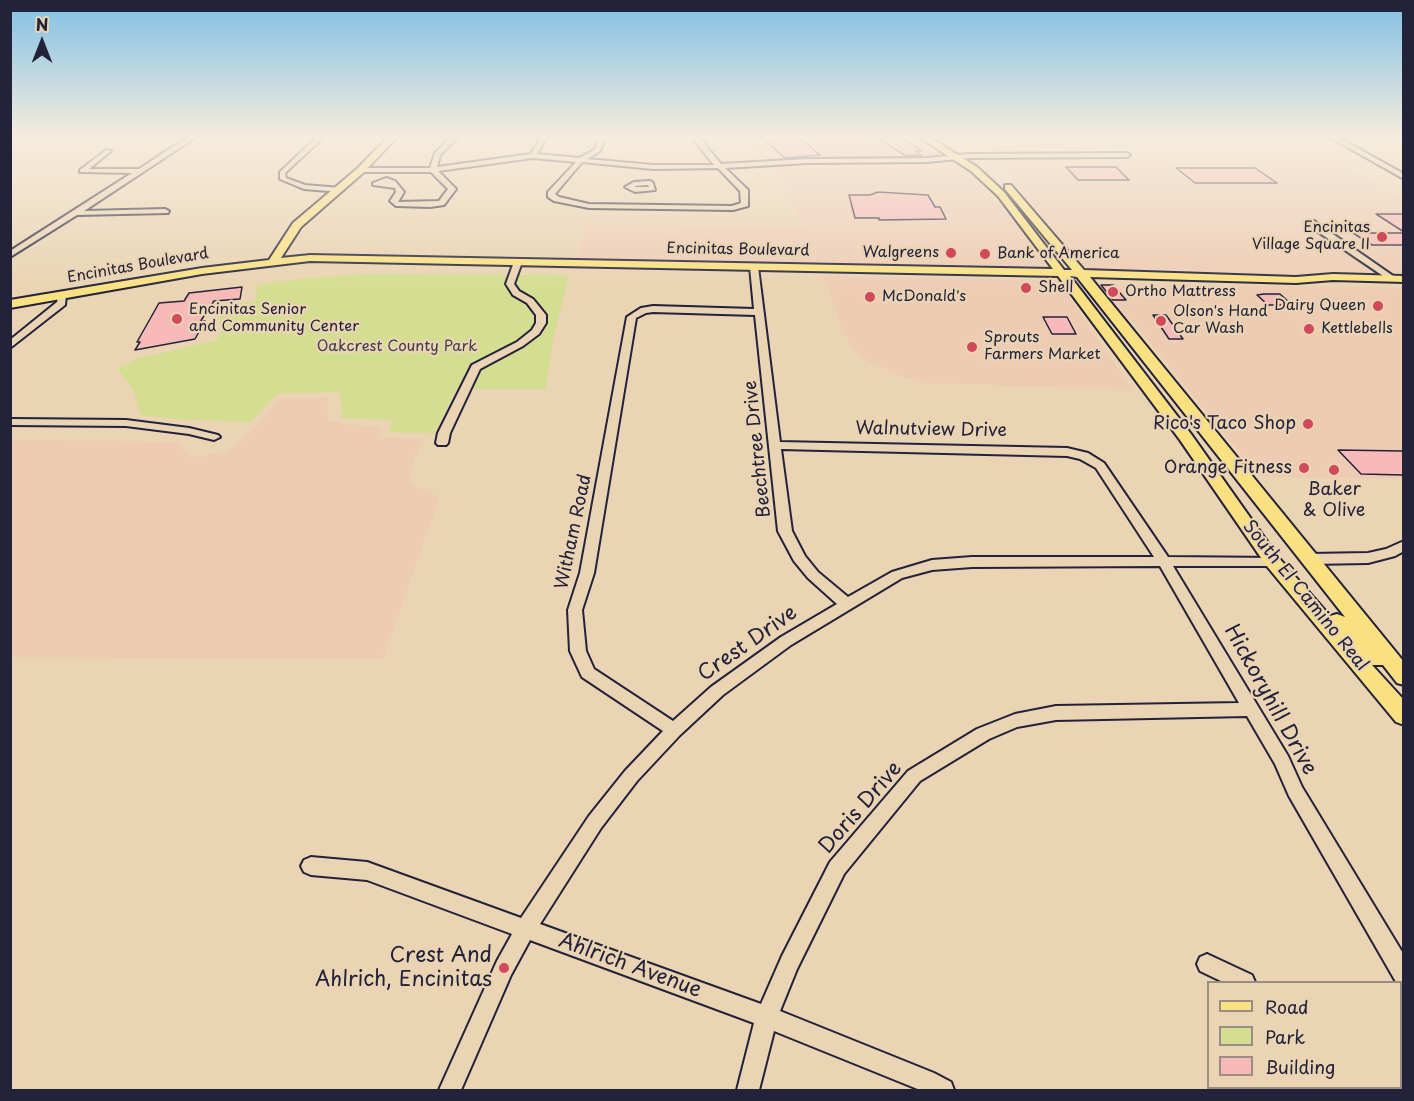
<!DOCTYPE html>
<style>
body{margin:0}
#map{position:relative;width:1414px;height:1101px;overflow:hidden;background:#ead4b3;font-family:"Playpen Sans",sans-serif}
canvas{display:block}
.frame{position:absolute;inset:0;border:12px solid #22223b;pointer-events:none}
.legend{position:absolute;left:1207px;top:981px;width:195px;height:108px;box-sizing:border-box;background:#ead4b3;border:2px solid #9a8d83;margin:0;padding:8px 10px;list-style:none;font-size:18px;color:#22223b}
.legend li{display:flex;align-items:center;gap:12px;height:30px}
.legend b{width:30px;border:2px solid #9a8d83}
.north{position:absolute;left:12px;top:12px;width:60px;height:60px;-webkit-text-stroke:4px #ead4b3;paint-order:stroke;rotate:0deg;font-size:16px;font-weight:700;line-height:24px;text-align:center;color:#22223b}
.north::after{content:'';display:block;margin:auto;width:21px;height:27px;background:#22223b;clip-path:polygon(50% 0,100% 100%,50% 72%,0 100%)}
</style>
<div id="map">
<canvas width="1414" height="1101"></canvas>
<div class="frame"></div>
<ul class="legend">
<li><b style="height:8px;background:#f9e181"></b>Road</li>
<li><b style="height:16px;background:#d4de91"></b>Park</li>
<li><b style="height:16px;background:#f7bab8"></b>Building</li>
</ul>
<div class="north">N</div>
</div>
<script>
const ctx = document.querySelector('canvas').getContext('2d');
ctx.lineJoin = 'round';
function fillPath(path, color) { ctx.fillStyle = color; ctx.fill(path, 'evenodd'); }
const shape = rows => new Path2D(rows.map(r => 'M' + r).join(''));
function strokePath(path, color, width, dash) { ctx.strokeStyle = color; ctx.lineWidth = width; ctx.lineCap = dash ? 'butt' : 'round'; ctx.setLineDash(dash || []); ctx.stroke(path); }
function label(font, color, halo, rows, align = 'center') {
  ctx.font = font + ' "Playpen Sans",sans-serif'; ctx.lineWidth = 4.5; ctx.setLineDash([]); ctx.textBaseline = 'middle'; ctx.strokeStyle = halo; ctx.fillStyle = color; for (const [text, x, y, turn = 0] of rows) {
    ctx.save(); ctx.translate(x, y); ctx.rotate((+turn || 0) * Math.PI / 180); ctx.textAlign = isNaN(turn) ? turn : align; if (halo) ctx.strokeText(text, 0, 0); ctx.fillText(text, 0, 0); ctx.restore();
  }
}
const built = shape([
 [740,135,912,135,941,154,919,158,768,161],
 [988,159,1335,164,1370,179,1403,199,1403,276,1100,271,1084,268,1009,176],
 [950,160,962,166,1006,211,1051,270,576,262,588,223,808,227,798,217,780,176,769,164,815,161],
 [824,276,1058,280,1132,389,926,383,902,376,869,362,854,349,844,334],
 [1105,284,1403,288,1403,479,1260,477,1136,325,1115,307,1100,287],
 [279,398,327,398,329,422,381,427,378,438,423,439,409,472,411,483,440,497,383,658,11,657,11,439,178,442,190,458,227,452,259,424]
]);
const green = shape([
 [365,274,569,275,552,344,546,389,456,389,434,433,389,432,393,420,342,418,340,392,277,394,250,422,172,419,141,415,133,389,117,368,137,359,217,340,223,328,218,318,221,306,255,301,258,285,304,278]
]);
const building = shape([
 [759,135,796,135,820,155,785,158,759,135],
 [898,135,921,151,916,151,921,155,906,156,876,137,898,135],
 [1066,167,1116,167,1129,180,1078,180,1066,167],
 [1176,168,1255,168,1277,183,1195,183,1176,168],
 [878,192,928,195,935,207,940,207,946,219,879,220,879,218,855,218,849,195,870,195,878,192],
 [1376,214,1404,214,1404,232,1376,214],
 [1353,233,1404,233,1404,245,1372,245,1353,233],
 [1101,285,1113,285,1126,300,1113,300,1101,285],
 [242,287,240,299,214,301,200,322,205,321,195,339,135,350,140,342,137,342,159,303,184,301,189,293,242,287],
 [1264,294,1280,294,1292,305,1268,305,1257,295,1264,294],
 [1153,315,1166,315,1183,339,1169,339,1153,315],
 [1043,317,1067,317,1076,334,1052,334,1043,317],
 [1338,450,1404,451,1404,475,1361,474,1338,450]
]);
const minor = shape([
 [191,135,199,135,84,211,165,209,169,211,168,213,77,215,10,257,10,251,132,173,80,172,80,170,106,150,111,151,89,169,139,169,191,135],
 [319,135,326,135,285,173,286,178,305,185,341,188,341,192,304,189,280,179,280,172,319,135],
 [453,135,460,135,440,155,437,167,531,154,542,135,548,135,537,154,579,158,594,150,597,144,595,135,601,135,603,144,600,151,587,159,653,165,714,165,690,135,697,135,721,164,807,159,927,158,968,154,1127,153,1130,155,1127,157,968,158,927,162,807,163,725,168,748,190,748,206,733,210,589,208,554,201,548,197,548,192,576,162,533,158,438,171,456,189,444,205,430,207,396,206,390,201,396,192,395,188,373,185,373,183,386,178,395,181,404,192,398,202,439,201,448,189,431,172,361,172,358,170,361,168,430,168,435,153,453,135],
 [582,162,653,169,718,168,740,191,741,203,732,206,589,204,559,197,555,194,582,162],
 [1326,135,1334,135,1404,174,1404,179,1326,135],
 [650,181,653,183,655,190,635,192,625,187,634,182,650,181],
 [648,185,649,187,634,187,636,186,648,185],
 [1311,221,1314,221,1396,278,1389,280,1308,225,1307,223,1311,221],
 [518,259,522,262,514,284,519,291,533,299,546,315,546,323,539,334,523,346,480,369,450,433,448,443,446,445,438,445,436,443,438,433,472,365,517,342,532,330,536,323,536,315,527,303,513,295,506,284,514,262,518,259],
 [754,264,758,267,780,442,1067,448,1088,453,1104,463,1168,557,1277,558,1279,561,1277,564,1272,566,1173,566,1288,756,1302,787,1404,955,1404,986,1400,982,1396,982,1289,796,1275,764,1247,716,1056,720,1017,727,989,739,920,781,844,874,797,969,780,1011,934,1073,951,1082,954,1090,920,1090,774,1031,759,1090,737,1090,754,1023,530,940,511,975,461,1090,439,1090,497,961,512,934,367,880,311,875,304,872,301,866,304,860,311,857,367,862,521,918,589,816,625,771,663,731,582,677,570,651,568,610,580,573,627,317,641,308,653,306,754,309,750,267,754,264],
 [653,312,755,315,778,531,794,561,808,578,837,604,781,637,711,687,673,721,594,669,586,651,582,610,594,573,636,318,646,313,653,312],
 [781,449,1067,456,1080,459,1096,468,1154,557,972,557,932,560,892,572,848,597,818,572,805,556,792,531,781,449],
 [1160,566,1239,703,1056,706,1015,714,977,729,908,771,830,862,782,956,761,1004,540,924,601,828,637,781,680,735,723,695,791,645,902,578,932,570,972,567,1160,566],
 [59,293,66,295,65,305,10,348,10,340,57,302,59,293],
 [10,419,126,420,189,428,218,435,220,437,214,440,189,434,126,426,10,425,10,419],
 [1404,541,1404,551,1395,556,1368,563,1310,564,1303,559,1310,554,1368,553,1386,549,1404,541],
 [1207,954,1252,975,1255,982,1223,982,1200,971,1197,964,1200,957,1207,954],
 [1400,998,1404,998,1404,1020,1400,1020,1400,998]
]);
const major = shape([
 [390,135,399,135,364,172,301,227,281,258,310,255,1053,269,998,196,971,171,916,135,926,135,977,167,1004,192,1064,270,1072,270,1005,189,1005,185,1011,185,1084,270,1296,277,1333,274,1404,276,1404,282,1333,280,1296,283,1090,277,1404,662,1404,685,1397,683,1383,665,1372,665,1404,700,1404,725,1396,722,1266,565,1180,440,1058,276,310,261,202,274,10,308,10,300,202,268,269,260,293,223,358,168,390,135],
 [1070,276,1077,277,1345,617,1337,614,1330,616,1278,557,1191,434,1070,276]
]);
const markers = [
 [1382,237,6,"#d1495b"],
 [951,253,6,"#d1495b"],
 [985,254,6,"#d1495b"],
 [1026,288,6,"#d1495b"],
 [1113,292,6,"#d1495b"],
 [870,297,6,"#d1495b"],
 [1378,306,6,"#d1495b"],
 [177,319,6,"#d1495b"],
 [1161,321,6,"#d1495b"],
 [1309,329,6,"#d1495b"],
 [972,347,6,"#d1495b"],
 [1308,424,6,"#d1495b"],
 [1304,468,6,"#d1495b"],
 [1334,470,6,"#d1495b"],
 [504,968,6,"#d1495b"]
];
const farPoinames = [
 ["Encinitas",1370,228,"right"],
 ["Village Square II",1370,245,"right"],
 ["Walgreens",939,253,"right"],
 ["Bank of America",997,254],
 ["Shell",1038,288],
 ["Ortho Mattress",1125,292],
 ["McDonald's",882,297],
 ["Dairy Queen",1366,306,"right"],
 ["Encinitas Senior",189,310],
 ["and Community Center",189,327],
 ["Olson's Hand",1173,312],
 ["Car Wash",1173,329],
 ["Kettlebells",1321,329],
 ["Sprouts",984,338],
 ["Farmers Market",984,355]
];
const farStreetnames = [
 ["Encinitas Boulevard",738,250,1],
 ["Encinitas Boulevard",138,266,-10]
];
const farParknames = [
 ["Oakcrest County Park",397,347]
];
const poiNames = [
 ["Rico's Taco Shop",1296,424],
 ["Orange Fitness",1292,468],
 ["Baker",1334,490,"center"],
 ["& Olive",1334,511,"center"]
];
const streetNames = [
 ["Walnutview Drive",931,430,1],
 ["Beechtree Drive",758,449,-96],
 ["Witham Road",574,532,-78],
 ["South El Camino Real",1305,596,51]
];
const nearStreetnames = [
 ["Crest Drive",748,644,-35],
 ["Hickoryhill Drive",1270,700,61],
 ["Doris Drive",861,808,-49],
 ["Ahlrich Avenue",630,966,20]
];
const nearPoinames = [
 ["Crest And",492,956],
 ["Ahlrich, Encinitas",492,980]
];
fillPath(built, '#eeccb4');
fillPath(green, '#d4de91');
fillPath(building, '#f7bab8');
strokePath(building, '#22223b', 1.5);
strokePath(minor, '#22223b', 4);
strokePath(major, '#22223b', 4);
fillPath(minor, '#ead4b3');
fillPath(major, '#f9e181');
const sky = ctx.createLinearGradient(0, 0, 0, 290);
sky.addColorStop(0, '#80c0e5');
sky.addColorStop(0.47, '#f6ecdd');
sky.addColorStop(1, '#f6ecdd00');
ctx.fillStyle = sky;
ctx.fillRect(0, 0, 1414, 290);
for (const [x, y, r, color] of markers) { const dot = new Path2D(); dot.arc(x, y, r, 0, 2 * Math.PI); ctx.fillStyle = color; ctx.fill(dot); strokePath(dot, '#ead4b3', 2); }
label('15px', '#22223b', '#ead4b3', farPoinames, 'left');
label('15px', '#22223b', '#ead4b3', farStreetnames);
label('15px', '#3d3e48', '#ead4b3', farParknames);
label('18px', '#22223b', '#ead4b3', poiNames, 'right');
label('18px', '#22223b', '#ead4b3', streetNames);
label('21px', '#22223b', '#ead4b3', nearStreetnames);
label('21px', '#22223b', '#ead4b3', nearPoinames, 'right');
</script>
